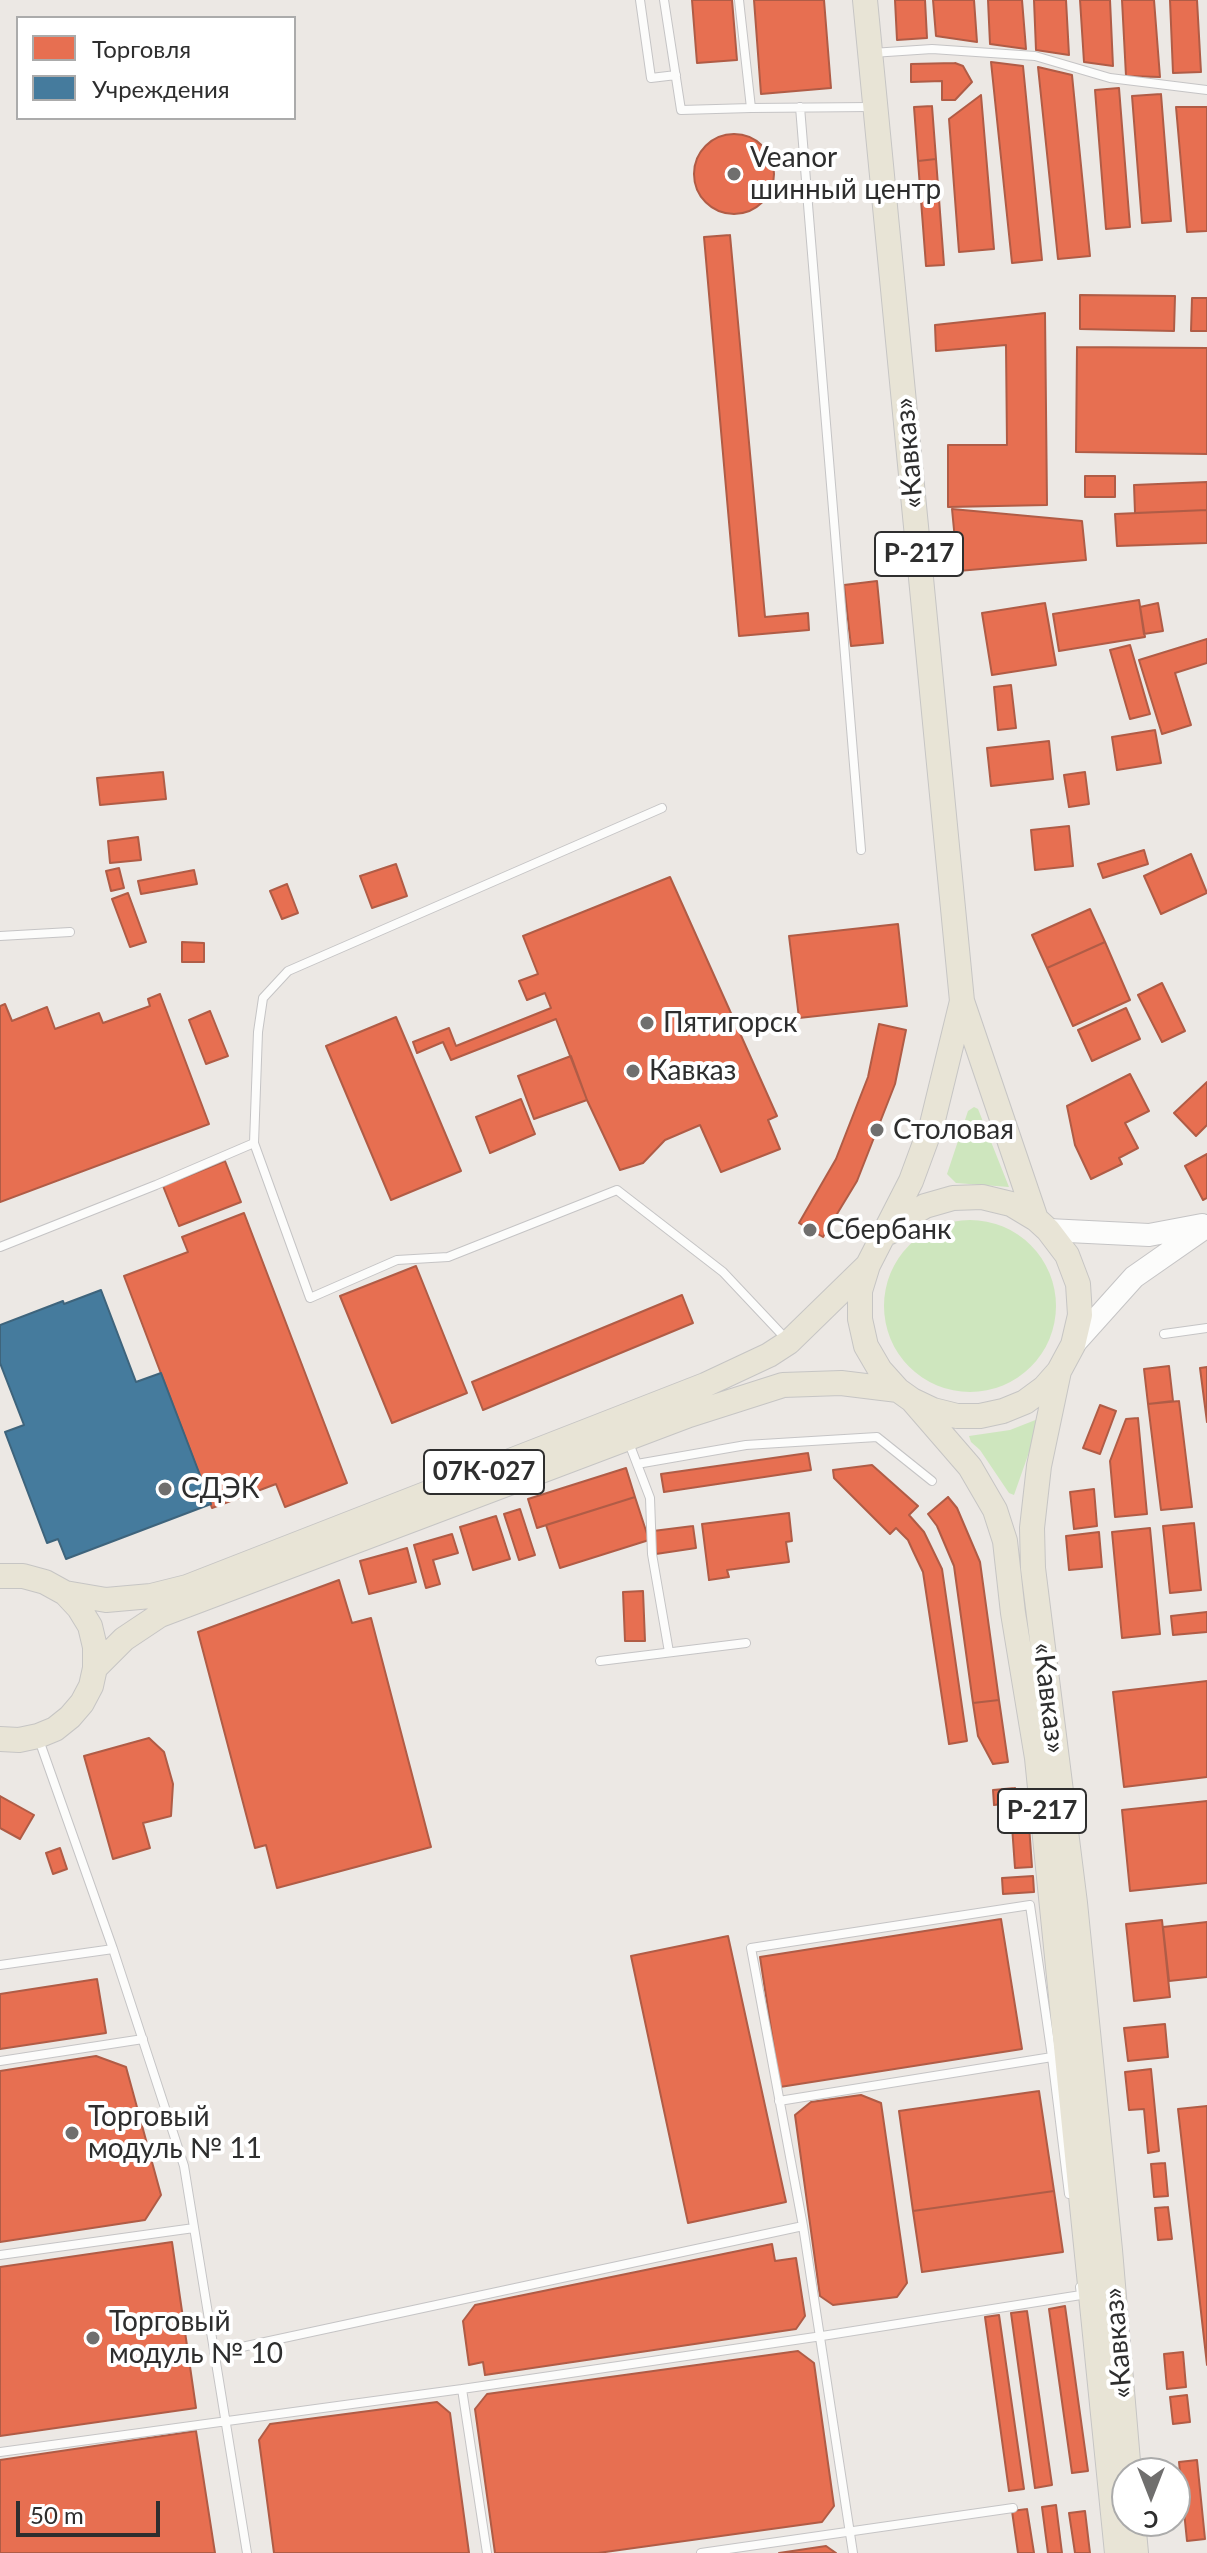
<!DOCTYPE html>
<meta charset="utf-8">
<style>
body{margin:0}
#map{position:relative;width:1207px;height:2553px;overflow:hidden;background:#ece8e4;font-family:Lato,sans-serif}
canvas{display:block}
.legend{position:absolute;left:16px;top:16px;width:280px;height:104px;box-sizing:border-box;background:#fff;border:2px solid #ababab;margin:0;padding:10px 14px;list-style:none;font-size:24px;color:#2e2e2e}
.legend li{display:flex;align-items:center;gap:16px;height:40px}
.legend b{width:40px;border:2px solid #ababab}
.north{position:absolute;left:1111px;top:2457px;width:80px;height:80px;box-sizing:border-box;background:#fff;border:2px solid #ababab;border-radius:50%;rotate:180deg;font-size:22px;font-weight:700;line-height:32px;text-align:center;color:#2e2e2e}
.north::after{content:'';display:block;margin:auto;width:28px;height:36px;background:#706f6e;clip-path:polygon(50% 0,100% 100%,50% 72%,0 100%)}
.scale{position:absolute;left:16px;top:2501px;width:144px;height:36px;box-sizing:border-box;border:4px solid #2e2e2e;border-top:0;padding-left:10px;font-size:24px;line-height:28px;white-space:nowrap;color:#2e2e2e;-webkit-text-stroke:6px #fff;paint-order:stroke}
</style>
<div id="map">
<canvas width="1207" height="2553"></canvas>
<ul class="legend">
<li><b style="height:22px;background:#e76f51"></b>Торговля</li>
<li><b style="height:22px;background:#457b9d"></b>Учреждения</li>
</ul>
<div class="north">С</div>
<div class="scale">50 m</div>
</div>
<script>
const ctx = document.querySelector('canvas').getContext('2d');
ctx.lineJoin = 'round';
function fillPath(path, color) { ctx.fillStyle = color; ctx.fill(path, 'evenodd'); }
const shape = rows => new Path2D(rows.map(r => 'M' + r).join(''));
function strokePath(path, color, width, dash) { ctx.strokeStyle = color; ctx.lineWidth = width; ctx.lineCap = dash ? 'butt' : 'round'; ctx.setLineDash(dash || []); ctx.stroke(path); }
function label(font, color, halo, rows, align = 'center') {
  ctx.font = font + ' Lato,sans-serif'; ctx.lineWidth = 8; ctx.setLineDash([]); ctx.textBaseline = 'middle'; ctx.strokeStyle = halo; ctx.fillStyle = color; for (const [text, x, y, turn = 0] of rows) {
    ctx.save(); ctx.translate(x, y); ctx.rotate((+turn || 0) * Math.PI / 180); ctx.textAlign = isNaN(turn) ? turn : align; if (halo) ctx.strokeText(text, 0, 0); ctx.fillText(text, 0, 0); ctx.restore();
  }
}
const green = shape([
 [974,1107,978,1109,1009,1187,956,1183,947,1174,968,1111],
 '884 1306a86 86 0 1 1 172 0a86 86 0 1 1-172 0Z',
 [1038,1419,1034,1438,1014,1495,1009,1493,980,1450,971,1442,969,1436,1010,1430]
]);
const shops = shape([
 [692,0,732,0,737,60,697,63,692,0],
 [754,0,824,0,831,88,761,94,754,0],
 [895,0,925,0,927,38,897,40,895,0],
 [933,0,974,0,977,42,936,36,933,0],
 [988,0,1022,0,1026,49,990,44,988,0],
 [1034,0,1066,0,1069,55,1036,50,1034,0],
 [1080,0,1110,0,1113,66,1084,62,1080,0],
 [1122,0,1154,0,1160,77,1126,76,1122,0],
 [1170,0,1197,0,1201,72,1173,73,1170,0],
 [991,62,1023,66,1042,260,1012,263,991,62],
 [955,63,963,66,972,82,955,100,942,100,942,81,911,82,911,64,955,63],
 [1038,67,1072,75,1090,256,1058,259,1038,67],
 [1119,88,1130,227,1106,229,1095,90,1119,88],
 [1161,94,1171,221,1142,223,1132,96,1161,94],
 [981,95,994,249,959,252,949,119,981,95],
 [932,106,936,159,918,161,914,107,932,106],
 [1176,107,1207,107,1207,231,1187,232,1176,107],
 '694 174a40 40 0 1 1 80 0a40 40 0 1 1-80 0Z',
 [936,159,944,265,926,266,918,161,936,159],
 [730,235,765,617,808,613,809,630,739,636,704,237,730,235],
 [1080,295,1175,296,1174,331,1080,329,1080,295],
 [1192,298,1207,298,1207,331,1191,331,1192,298],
 [1045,313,1047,505,948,507,948,445,1007,445,1006,345,936,351,935,325,1045,313],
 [1077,347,1207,348,1207,454,1076,452,1077,347],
 [1085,476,1115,476,1115,497,1085,497,1085,476],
 [1207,482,1207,510,1135,513,1134,485,1207,482],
 [952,509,1082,521,1086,560,958,571,952,509],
 [1207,510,1207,543,1117,546,1115,514,1207,510],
 [877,581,883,643,851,646,844,585,877,581],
 [1139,600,1145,637,1059,651,1053,614,1139,600],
 [1045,603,1056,665,992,675,982,613,1045,603],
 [1158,603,1163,631,1144,634,1140,607,1158,603],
 [1207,639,1207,663,1175,673,1191,725,1162,734,1139,660,1207,639],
 [1130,645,1150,714,1130,719,1110,650,1130,645],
 [1011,685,1016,728,998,730,994,687,1011,685],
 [1155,730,1161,763,1117,770,1112,737,1155,730],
 [1049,741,1053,779,991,786,987,748,1049,741],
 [163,772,166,799,100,805,97,778,163,772],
 [1085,772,1089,804,1069,807,1064,775,1085,772],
 [1069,826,1073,866,1035,870,1031,830,1069,826],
 [138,837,141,860,110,863,108,841,138,837],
 [1144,850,1148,864,1103,878,1098,864,1144,850],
 [1191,854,1207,893,1161,914,1144,876,1191,854],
 [396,864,407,896,372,908,360,876,396,864],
 [119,868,124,888,111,891,106,871,119,868],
 [194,870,197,884,141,894,138,881,194,870],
 [670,877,777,1116,768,1120,780,1149,721,1172,700,1125,665,1140,643,1163,620,1170,587,1100,556,1019,451,1060,443,1042,417,1053,413,1042,449,1028,456,1046,551,1008,545,993,527,1000,519,981,538,974,523,936,670,877],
 [287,884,298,913,282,919,270,891,287,884],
 [128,893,146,942,130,947,112,899,128,893],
 [1090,909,1105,942,1047,968,1032,935,1090,909],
 [898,924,907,1006,799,1018,789,936,898,924],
 [182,942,204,943,204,962,182,962,182,942],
 [1105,942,1130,1000,1073,1026,1047,968,1105,942],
 [1162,983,1185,1031,1162,1042,1138,995,1162,983],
 [160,994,209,1124,0,1202,0,1006,5,1004,12,1021,47,1007,55,1029,99,1013,103,1023,150,1006,148,999,160,994],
 [1126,1008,1140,1039,1092,1061,1078,1030,1126,1008],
 [210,1011,228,1056,206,1064,189,1020,210,1011],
 [396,1017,461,1171,391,1200,326,1046,396,1017],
 [879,1024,906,1030,895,1084,857,1181,823,1237,799,1223,836,1159,868,1077,879,1024],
 [571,1056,587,1100,534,1119,518,1076,571,1056],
 [1130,1074,1149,1111,1125,1123,1138,1148,1119,1158,1122,1164,1091,1179,1075,1145,1067,1106,1130,1074],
 [1207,1082,1207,1125,1196,1136,1174,1113,1207,1082],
 [521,1099,535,1134,490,1153,476,1117,521,1099],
 [1207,1154,1207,1198,1203,1200,1185,1166,1207,1154],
 [225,1161,241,1202,179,1226,163,1186,225,1161],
 [244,1213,347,1483,285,1507,276,1484,212,1508,124,1276,188,1252,182,1237,244,1213],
 [416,1266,467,1393,392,1423,340,1296,416,1266],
 [682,1295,693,1323,483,1410,472,1382,682,1295],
 [1169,1366,1173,1401,1148,1404,1144,1369,1169,1366],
 [1207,1367,1207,1422,1200,1368,1207,1367],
 [1179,1401,1192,1507,1161,1510,1148,1404,1179,1401],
 [1100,1405,1116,1411,1100,1454,1083,1448,1100,1405],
 [1138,1418,1147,1514,1115,1517,1110,1461,1126,1419,1138,1418],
 [808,1453,811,1470,664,1492,661,1474,808,1453],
 [872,1465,918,1506,909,1515,924,1532,942,1569,967,1741,949,1744,923,1572,913,1551,908,1540,896,1528,890,1534,834,1478,833,1470,872,1465],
 [626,1468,635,1497,537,1528,528,1499,626,1468],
 [1094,1489,1097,1526,1074,1529,1070,1492,1094,1489],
 [635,1497,649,1540,560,1568,546,1525,635,1497],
 [948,1497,957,1508,980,1562,999,1700,973,1703,954,1566,937,1526,928,1514,948,1497],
 [520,1509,535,1555,519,1560,504,1514,520,1509],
 [789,1513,792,1541,786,1542,789,1562,727,1570,729,1577,709,1580,702,1524,789,1513],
 [496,1516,510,1559,473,1570,460,1527,496,1516],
 [1194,1523,1201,1590,1170,1593,1163,1526,1194,1523],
 [693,1526,696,1548,656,1554,653,1531,693,1526],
 [1150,1528,1160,1634,1122,1638,1112,1532,1150,1528],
 [1099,1532,1102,1567,1069,1570,1066,1536,1099,1532],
 [452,1534,458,1553,433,1560,440,1584,426,1588,414,1545,452,1534],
 [407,1548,416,1582,369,1594,360,1561,407,1548],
 [339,1580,352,1623,371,1618,431,1847,277,1888,266,1845,255,1848,198,1632,339,1580],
 [643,1591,645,1641,625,1641,623,1592,643,1591],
 [1207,1612,1207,1632,1173,1635,1171,1616,1207,1612],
 [1207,1681,1207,1777,1124,1787,1113,1692,1207,1681],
 [999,1700,1008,1762,993,1764,978,1736,973,1703,999,1700],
 [149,1738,164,1752,173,1784,171,1816,143,1823,150,1848,113,1859,84,1756,149,1738],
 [1015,1788,1017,1802,994,1805,993,1790,1015,1788],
 [0,1796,34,1815,20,1839,0,1828,0,1796],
 [1207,1801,1207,1883,1130,1891,1122,1810,1207,1801],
 [1029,1825,1032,1867,1015,1868,1012,1826,1029,1825],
 [60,1848,67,1869,53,1874,46,1853,60,1848],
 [1033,1876,1034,1892,1003,1894,1002,1878,1033,1876],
 [1001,1919,1022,2049,780,2087,760,1957,1001,1919],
 [1162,1920,1170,1997,1134,2001,1126,1924,1162,1920],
 [1207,1922,1207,1977,1169,1981,1163,1927,1207,1922],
 [728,1936,786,2202,688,2223,631,1956,728,1936],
 [97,1979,106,2033,0,2049,0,1994,97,1979],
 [1165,2024,1168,2057,1128,2061,1124,2028,1165,2024],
 [96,2056,126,2067,161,2195,145,2220,0,2242,0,2071,96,2056],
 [1151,2069,1159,2151,1148,2153,1144,2109,1129,2110,1125,2072,1151,2069],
 [1039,2091,1054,2191,913,2211,899,2111,1039,2091],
 [861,2095,881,2103,907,2283,897,2297,833,2305,820,2296,795,2115,811,2102,861,2095],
 [1207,2106,1207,2365,1178,2109,1207,2106],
 [1165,2163,1168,2196,1154,2197,1151,2164,1165,2163],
 [1054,2191,1063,2252,922,2272,913,2211,1054,2191],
 [1168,2207,1172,2239,1158,2240,1155,2208,1168,2207],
 [172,2242,196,2408,0,2436,0,2267,172,2242],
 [772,2244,775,2261,796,2258,805,2316,796,2329,485,2375,483,2362,469,2365,463,2321,475,2305,772,2244],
 [1065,2306,1088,2471,1072,2473,1049,2309,1065,2306],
 [1027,2311,1052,2485,1035,2488,1011,2313,1027,2311],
 [999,2315,1024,2489,1009,2491,985,2317,999,2315],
 [798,2351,814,2363,834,2506,822,2522,598,2553,495,2553,475,2409,487,2394,798,2351],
 [1183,2352,1186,2387,1167,2389,1164,2354,1183,2352],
 [1187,2395,1190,2422,1173,2424,1170,2397,1187,2395],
 [437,2402,450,2413,469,2553,274,2553,259,2440,270,2424,437,2402],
 [196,2431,215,2553,0,2553,0,2460,196,2431],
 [1197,2460,1205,2539,1187,2541,1179,2462,1197,2460],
 [1056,2505,1062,2553,1048,2553,1042,2507,1056,2505],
 [1027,2509,1034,2553,1018,2553,1012,2511,1027,2509],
 [1085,2511,1090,2553,1075,2553,1069,2513,1085,2511],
 [826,2546,836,2553,779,2553,826,2546]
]);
const public = shape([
 [101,1290,136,1382,161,1373,211,1504,66,1559,58,1539,47,1543,5,1432,24,1425,0,1363,0,1325,63,1301,64,1304,101,1290]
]);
const lane = shape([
 [640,0,651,78,676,75],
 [664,0,681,110,751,108,739,0],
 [872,53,932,49,1035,56,1110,78,1207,90],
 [800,107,861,850],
 [751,108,871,107],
 [662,808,288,971,263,998,258,1032,254,1143,310,1298,397,1260,448,1257,617,1190,723,1272,788,1341],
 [0,936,70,932],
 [0,1247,156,1185,254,1143],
 [1164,1334,1207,1328],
 [629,1443,650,1498,652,1554,669,1652],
 [637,1464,746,1445,877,1437,932,1481],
 [600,1661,746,1643],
 [38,1737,113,1949,184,2166,247,2553],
 [0,1965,113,1949],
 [0,2061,143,2039],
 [779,2101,1052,2057],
 [0,2255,194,2228],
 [214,2353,803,2226],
 [462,2389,487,2553],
 [0,2452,462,2389,822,2336,1081,2295,1080,2287],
 [701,2553,1013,2508],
 [853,2553,803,2226,751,1948,1030,1905,1052,2057,1069,2194]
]);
const secondary = shape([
 [1048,1230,1149,1235,1202,1225],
 [1073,1345,1134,1277,1207,1226]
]);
const primary = shape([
 [865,0,962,1001,1036,1219,1048,1230,1067,1255,1078,1284,1080,1315,1073,1345,1059,1371,1039,1466,1032,1528,1033,1568,1075,1903,1110,2250,1129,2473],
 [890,1232,900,1221,925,1206,953,1198,982,1197,1011,1204,1036,1219],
 [898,1390,880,1370,866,1346,860,1319,860,1291,868,1265,911,1181,932,1124,962,1001],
 [912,1400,970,1467,995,1510,1005,1541,1013,1613,1037,1758,1117,2553],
 [0,1576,23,1576,45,1582,65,1593,79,1608,90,1626,95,1647,95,1668,91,1686,82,1703,70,1717,55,1729,38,1736,19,1740,0,1739],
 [65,1593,106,1600,151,1596,187,1587,705,1385,769,1355,789,1342,868,1265],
 [95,1668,124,1639,160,1615,689,1415,783,1385,841,1383,898,1390,912,1400,933,1410,957,1416,980,1416,1003,1411,1025,1402,1044,1388,1059,1371],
 [1133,2521,1136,2553]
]);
const markers = [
 [734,174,8,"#706f6e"],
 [647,1023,8,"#706f6e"],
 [633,1071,8,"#706f6e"],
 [877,1130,8,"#706f6e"],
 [810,1230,8,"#706f6e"],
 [165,1489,8,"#706f6e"],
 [72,2133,8,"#706f6e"],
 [93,2338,8,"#706f6e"]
];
const shields = [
 [919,554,88],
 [484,1472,120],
 [1042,1811,88]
];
const shieldNames = [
 ["Р-217",919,554],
 ["07К-027",484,1472],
 ["Р-217",1042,1811]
];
const poiNames = [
 ["Veanor",750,158],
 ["шинный центр",750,190],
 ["Пятигорск",663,1023],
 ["Кавказ",649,1071],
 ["Столовая",893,1130],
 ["Сбербанк",826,1230],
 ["СДЭК",181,1489],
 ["Торговый",88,2117],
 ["модуль № 11",88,2149],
 ["Торговый",109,2322],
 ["модуль № 10",109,2354]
];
const streetNames = [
 ["«Кавказ»",909,453,-95],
 ["«Кавказ»",1049,1698,83],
 ["«Кавказ»",1118,2343,-95]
];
fillPath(green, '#cee6be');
fillPath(shops, '#e76f51');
strokePath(shops, '#b05c46', 2);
fillPath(public, '#457b9d');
strokePath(public, '#3e647c', 2);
strokePath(lane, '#c5c4c5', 10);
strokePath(secondary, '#c5c4c5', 24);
strokePath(primary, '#c6c5c4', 26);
strokePath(lane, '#fcfcfb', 8);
strokePath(secondary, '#fcfcfb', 22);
strokePath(primary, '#e8e4d6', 24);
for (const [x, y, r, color] of markers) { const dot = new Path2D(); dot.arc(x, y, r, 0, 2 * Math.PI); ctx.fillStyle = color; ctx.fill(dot); strokePath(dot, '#fff', 3); }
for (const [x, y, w] of shields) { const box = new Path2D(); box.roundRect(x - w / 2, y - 22, w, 44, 6); ctx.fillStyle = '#fff'; ctx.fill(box); strokePath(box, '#2e2e2e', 2); }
label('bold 26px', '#2e2e2e', null, shieldNames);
label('28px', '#2e2e2e', '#fff', poiNames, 'left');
label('28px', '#2e2e2e', '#fff', streetNames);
</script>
